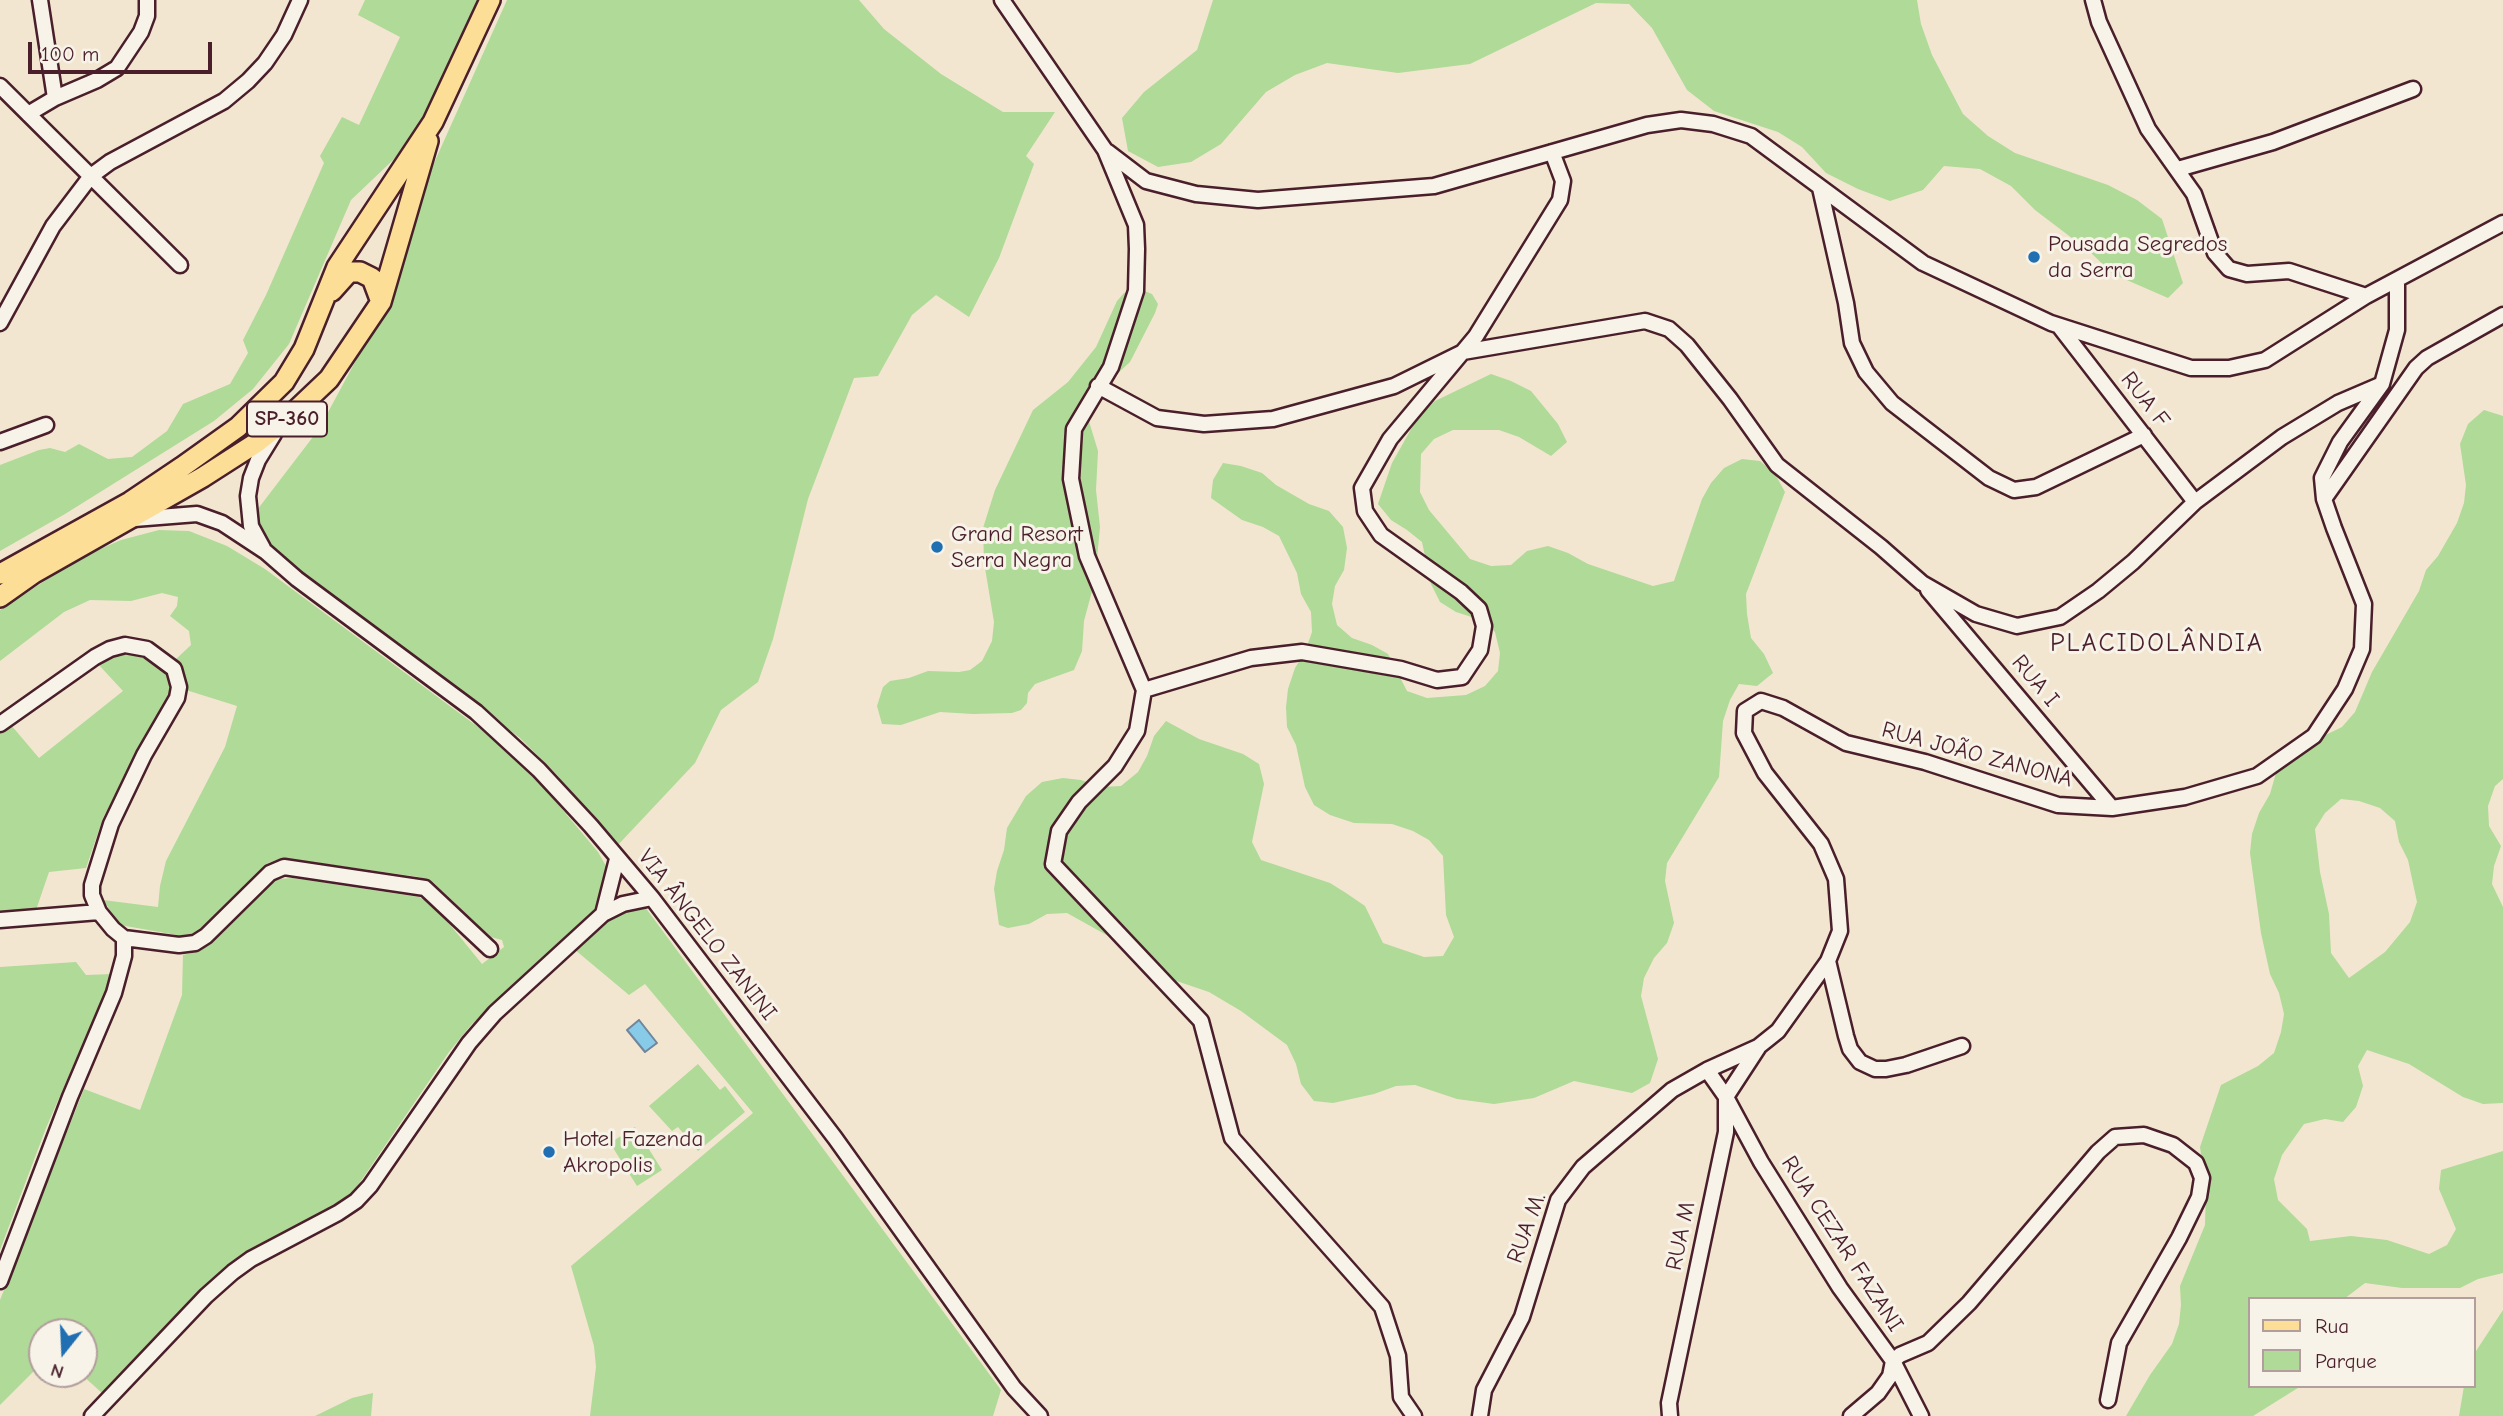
<!DOCTYPE html>
<meta charset="utf-8">
<style>
body{margin:0}
#map{position:relative;width:2503px;height:1416px;overflow:hidden;background:#f2e6d1;font-family:"Comic Neue",sans-serif}
canvas{display:block}
.legend{position:absolute;left:2248px;top:1297px;width:228px;height:91px;box-sizing:border-box;background:#f7f3e8;border:2px solid #b29e9c;margin:0;padding:9px 12px;list-style:none;font-size:21px;color:#4a1f2b}
.legend li{display:flex;align-items:center;gap:14px;height:35px}
.legend b{width:35px;border:2px solid #b29e9c}
.north{position:absolute;left:28px;top:1318px;width:70px;height:70px;box-sizing:border-box;background:#f7f3e8;border:2px solid #b29e9c;border-radius:50%;rotate:198deg;font-size:19px;font-weight:700;line-height:28px;text-align:center;color:#4a1f2b}
.north::after{content:'';display:block;margin:auto;width:24px;height:32px;background:#1f6fb2;clip-path:polygon(50% 0,100% 100%,50% 72%,0 100%)}
.scale{position:absolute;left:28px;top:42px;width:184px;height:32px;box-sizing:border-box;border:4px solid #4a1f2b;border-top:0;padding-left:9px;font-size:21px;line-height:24px;white-space:nowrap;color:#4a1f2b;-webkit-text-stroke:5px #f7f3e8;paint-order:stroke}
</style>
<div id="map">
<canvas width="2503" height="1416"></canvas>
<ul class="legend">
<li><b style="height:9px;background:#fdde96"></b>Rua</li>
<li><b style="height:19px;background:#afda97"></b>Parque</li>
</ul>
<div class="north">N</div>
<div class="scale">100 m</div>
</div>
<script>
const ctx = document.querySelector('canvas').getContext('2d');
ctx.lineJoin = 'round';
function fillPath(path, color) { ctx.fillStyle = color; ctx.fill(path, 'evenodd'); }
const shape = rows => new Path2D(rows.map(r => 'M' + r).join(''));
function strokePath(path, color, width, dash) { ctx.strokeStyle = color; ctx.lineWidth = width; ctx.lineCap = dash ? 'butt' : 'round'; ctx.setLineDash(dash || []); ctx.stroke(path); }
function label(font, color, halo, rows, align = 'center') {
  ctx.font = font + ' "Comic Neue",sans-serif'; ctx.lineWidth = 6; ctx.setLineDash([]); ctx.textBaseline = 'middle'; ctx.strokeStyle = halo; ctx.fillStyle = color; for (const [text, x, y, turn = 0] of rows) {
    ctx.save(); ctx.translate(x, y); ctx.rotate((+turn || 0) * Math.PI / 180); ctx.textAlign = isNaN(turn) ? turn : align; if (halo) ctx.strokeText(text, 0, 0); ctx.fillText(text, 0, 0); ctx.restore();
  }
}
const green = shape([
 [365,0,477,0,433,122,351,200,289,344,253,389,214,421,65,514,0,551,0,465,39,450,50,448,65,452,79,444,108,459,132,457,167,431,183,404,230,384,248,353,243,340,266,295,324,163,320,156,342,117,359,125,400,37,358,15],
 [507,0,859,0,884,29,941,74,1003,112,1055,112,1026,156,1034,164,999,258,969,317,936,295,912,315,878,376,854,378,808,499,773,639,758,682,721,710,695,763,617,846,557,775,520,738,298,572,274,550,259,531,254,514,319,429,376,323,410,238,426,181],
 [1213,0,1917,0,1921,24,1932,55,1963,114,1988,136,2015,153,2108,185,2137,200,2162,219,2183,283,2168,298,2113,274,2089,251,2035,210,2011,186,1980,169,1944,166,1923,190,1890,201,1858,189,1826,173,1802,147,1778,132,1714,111,1687,90,1652,28,1629,4,1596,3,1470,64,1398,73,1327,63,1295,75,1266,92,1221,144,1191,162,1158,167,1128,151,1122,118,1144,92,1197,50],
 [1142,290,1152,294,1158,304,1155,313,1130,362,1105,385,1088,418,1098,451,1096,490,1100,527,1095,580,1084,621,1082,651,1074,670,1035,684,1028,693,1027,703,1021,710,1012,713,973,714,940,712,901,725,882,724,877,706,883,687,890,681,909,678,928,671,959,672,970,670,982,661,992,641,994,622,984,562,983,528,995,490,1033,410,1068,382,1096,347,1117,301,1124,293],
 [1491,374,1511,381,1531,391,1558,424,1567,442,1551,456,1519,437,1499,430,1453,430,1434,439,1421,454,1420,492,1429,510,1470,559,1491,566,1511,565,1527,551,1548,546,1568,553,1588,564,1653,586,1674,581,1702,499,1711,483,1724,468,1742,459,1760,461,1775,474,1785,492,1746,594,1747,614,1751,638,1764,654,1773,673,1757,686,1739,684,1730,700,1723,721,1719,777,1667,863,1665,881,1674,923,1667,943,1654,958,1644,978,1641,996,1658,1059,1650,1083,1632,1093,1574,1081,1534,1098,1494,1104,1457,1099,1415,1085,1396,1086,1374,1094,1333,1103,1314,1101,1301,1084,1296,1064,1287,1045,1241,1011,1209,992,1147,971,1119,942,1067,913,1047,914,1029,924,1008,928,999,925,994,889,997,871,1004,850,1007,828,1026,796,1042,782,1063,778,1081,780,1102,787,1121,786,1138,772,1147,756,1154,736,1166,721,1199,739,1243,754,1259,764,1264,784,1252,842,1261,860,1330,883,1346,893,1365,906,1383,943,1424,957,1443,956,1454,937,1446,915,1443,856,1429,840,1413,831,1392,824,1354,823,1330,815,1314,805,1305,787,1296,745,1287,727,1286,707,1288,689,1295,668,1305,652,1312,632,1311,612,1301,594,1297,573,1279,536,1263,527,1242,520,1211,498,1213,480,1223,463,1241,466,1262,473,1276,485,1309,504,1329,511,1343,527,1347,548,1344,570,1335,586,1332,604,1337,625,1352,638,1372,645,1388,654,1407,691,1427,698,1466,695,1485,686,1498,671,1500,653,1495,632,1481,620,1456,612,1440,602,1431,584,1422,542,1407,530,1391,520,1378,504,1392,463,1419,415,1435,401],
 [2484,410,2503,416,2503,779,2495,786,2488,806,2489,826,2501,846,2494,866,2492,884,2503,907,2503,1103,2483,1104,2463,1097,2409,1064,2367,1050,2358,1066,2363,1086,2356,1107,2343,1122,2325,1119,2304,1124,2282,1155,2274,1179,2278,1200,2307,1229,2310,1241,2351,1236,2387,1240,2429,1254,2447,1245,2456,1229,2439,1189,2441,1170,2503,1151,2503,1273,2478,1279,2460,1288,2402,1288,2365,1283,2344,1299,2249,1299,2249,1386,2301,1386,2253,1416,2126,1416,2150,1375,2172,1344,2179,1324,2181,1305,2180,1286,2205,1225,2206,1187,2200,1147,2221,1085,2258,1066,2274,1053,2281,1032,2284,1014,2279,993,2270,974,2261,933,2250,853,2252,834,2259,813,2270,794,2276,773,2289,758,2305,745,2342,727,2355,712,2372,672,2419,591,2426,570,2438,556,2457,523,2464,503,2466,485,2460,444,2468,424],
 [2341,799,2359,801,2380,808,2395,821,2399,842,2408,860,2417,902,2410,922,2385,952,2349,978,2331,953,2329,914,2320,872,2315,829,2325,813],
 [159,530,189,531,227,546,265,569,497,741,535,777,598,852,606,866,602,897,598,912,471,1025,449,1052,352,1194,333,1209,244,1253,221,1272,102,1393,81,1374,84,1374,84,1332,42,1332,42,1363,0,1405,0,1300,84,1089,140,1110,182,995,183,955,200,951,277,879,293,878,419,897,434,905,482,964,504,947,502,940,491,937,433,882,419,877,283,858,268,863,196,935,188,937,120,925,103,900,158,907,160,886,166,861,225,747,237,706,186,690,182,670,175,660,191,645,189,631,170,616,177,606,178,597,162,593,131,601,90,600,64,612,0,661,0,610,80,558,121,540],
 [128,650,146,654,172,674,173,696,131,765,103,818,86,868,49,872,36,910,0,912,0,733,11,725,39,758,123,691,98,664,110,654],
 [645,907,1001,1390,993,1416,590,1416,596,1367,594,1346,571,1266,753,1113,645,984,629,995,574,949,609,918,627,908],
 [76,962,86,975,113,974,46,1128,0,1250,0,967],
 [698,1064,720,1090,725,1086,745,1112,698,1151,678,1127,672,1131,649,1106],
 [635,1127,662,1170,637,1186,610,1143],
 [2503,1310,2503,1416,2459,1416,2464,1386,2473,1386,2473,1360,2476,1351],
 [373,1393,371,1416,315,1416,352,1398]
]);
const water = shape([
 [639,1020,657,1043,645,1052,627,1030,639,1020]
]);
const minor = shape([
 [40,0,55,98],
 [1002,0,1105,150,1136,225,1137,249,1136,291,1111,367,1074,429,1071,479,1087,556,1144,690,1137,731,1115,766,1079,802,1059,831,1053,864,1201,1021,1232,1138,1382,1307,1398,1356,1401,1397,1414,1416],
 [2093,0,2099,22,2148,129,2194,194,2215,253,2229,269,2247,274,2289,271,2366,296],
 [0,86,180,265],
 [28,114,55,98,97,80,117,68,141,32,147,16,147,0],
 [1108,152,1146,181,1196,194,1258,200,1434,186,1647,125,1681,120,1713,124,1751,136,1923,263,2051,323,2191,368,2229,368,2265,360,2366,296,2503,223],
 [2178,169,2273,142,2413,89],
 [1820,188,1846,303,1852,343,1866,372,1892,403,1989,478,2014,490,2036,487,2144,435],
 [0,323,53,226,91,176,110,162,224,101,248,81,265,63,284,35,300,0],
 [2059,326,2195,502],
 [1098,386,1157,418,1204,424,1273,419,1394,386,1463,352,1645,321,1669,329,1687,345,1730,399,1777,465,1881,547,1922,583,1976,614,2017,626,2060,617,2098,591,2133,562,2195,502,2282,437,2338,403,2380,385],
 [0,442,46,425],
 [2324,499,2416,368,2427,358,2503,315],
 [134,519,197,514,222,523,266,552,297,579,476,712,539,770,591,826,652,898,835,1138,1014,1388,1040,1416],
 [263,548,251,526,248,496,251,478,258,460,274,434],
 [1928,590,2112,808],
 [1144,690,1251,658,1302,652,1401,669,1437,680,1462,677,1480,650,1484,626,1479,609,1461,592,1381,535,1365,511,1362,488,1390,439,1476,336,1560,200,1563,181,1552,152],
 [0,724,95,657,110,649,125,645,147,649,174,669,179,687,177,698,144,755,111,824,92,885,92,895,99,912,113,929,124,938,179,945,195,943,206,936,270,873,284,867,425,888,490,949],
 [603,914,617,859],
 [0,920,99,912],
 [1828,961,1846,1036,1850,1049,1860,1062,1875,1069,1886,1069,1906,1065,1962,1046],
 [1758,1048,1726,1097,1761,1162,1840,1288,1893,1361,1921,1416],
 [0,1281,70,1097,114,993,124,956,124,938],
 [92,1416,206,1296,233,1272,251,1259,338,1213,356,1201,370,1186,469,1043,495,1013,603,914,623,904,652,898],
 [1480,1416,1484,1390,1522,1317,1558,1200,1583,1167,1672,1090,1707,1070,1758,1047,1778,1031,1828,961,1840,931,1836,879,1821,844,1765,773,1744,733,1745,711,1761,701,1783,708,1846,743,1925,762,2058,805,2112,808,2185,797,2257,776,2314,736,2345,689,2362,649,2364,604,2334,528,2324,499,2322,478,2340,442,2382,384,2397,330,2397,280],
 [1670,1416,1669,1403,1726,1132,1726,1097,1707,1070],
 [1851,1416,1878,1393,1890,1376,1893,1361,1900,1355,1928,1343,1969,1303,2098,1152,2115,1137,2144,1135,2173,1145,2196,1163,2202,1178,2199,1197,2179,1238,2119,1343,2108,1400]
]);
const major = shape([
 [332,291,349,272,360,272,372,278,381,302],
 [0,574,130,502,182,467,238,427,284,382,304,349,337,267,433,122,490,0],
 [0,597,34,573,203,477,256,443,291,415,329,379,381,302,428,141]
]);
const markers = [
 [2034,257,7,"#1f6fb2"],
 [937,547,7,"#1f6fb2"],
 [549,1152,7,"#1f6fb2"]
];
const shields = [
 [287,419,80]
];
const shieldNames = [
 ["SP-360",287,419]
];
const poiNames = [
 ["Pousada Segredos",2048,244],
 ["da Serra",2048,270],
 ["Grand Resort",951,534],
 ["Serra Negra",951,560],
 ["Hotel Fazenda",563,1139],
 ["Akropolis",563,1165]
];
const streetNames = [
 ["RUA F",2145,400,52],
 ["RUA I",2035,681,50],
 ["RUA JOÃO ZANONA",1977,755,15],
 ["VIA ÂNGELO ZANINI",707,935,52],
 ["RUA M.",1527,1228,-70],
 ["RUA M",1681,1236,-78],
 ["RUA CEZAR FAZANI",1842,1244,57]
];
const quarterNames = [
 ["PLACIDOLÂNDIA",2157,644]
];
fillPath(green, '#afda97');
fillPath(water, '#87cbe8');
strokePath(water, '#6f869c', 2);
strokePath(minor, '#4a1f2b', 19);
strokePath(major, '#4a1f2b', 24);
strokePath(minor, '#f7f3e8', 14);
strokePath(major, '#fdde96', 19);
for (const [x, y, r, color] of markers) { const dot = new Path2D(); dot.arc(x, y, r, 0, 2 * Math.PI); ctx.fillStyle = color; ctx.fill(dot); strokePath(dot, '#f7f3e8', 2.5); }
for (const [x, y, w] of shields) { const box = new Path2D(); box.roundRect(x - w / 2, y - 17.5, w, 35, 5); ctx.fillStyle = '#f7f3e8'; ctx.fill(box); strokePath(box, '#4a1f2b', 2); }
label('bold 21px', '#4a1f2b', null, shieldNames);
label('23px', '#4a1f2b', '#f7f3e8', poiNames, 'left');
label('23px', '#4a1f2b', '#f7f3e8', streetNames);
ctx.letterSpacing = '2px';
label('26px', '#4a1f2b', '#f7f3e8', quarterNames);
ctx.letterSpacing = '0px';
</script>
